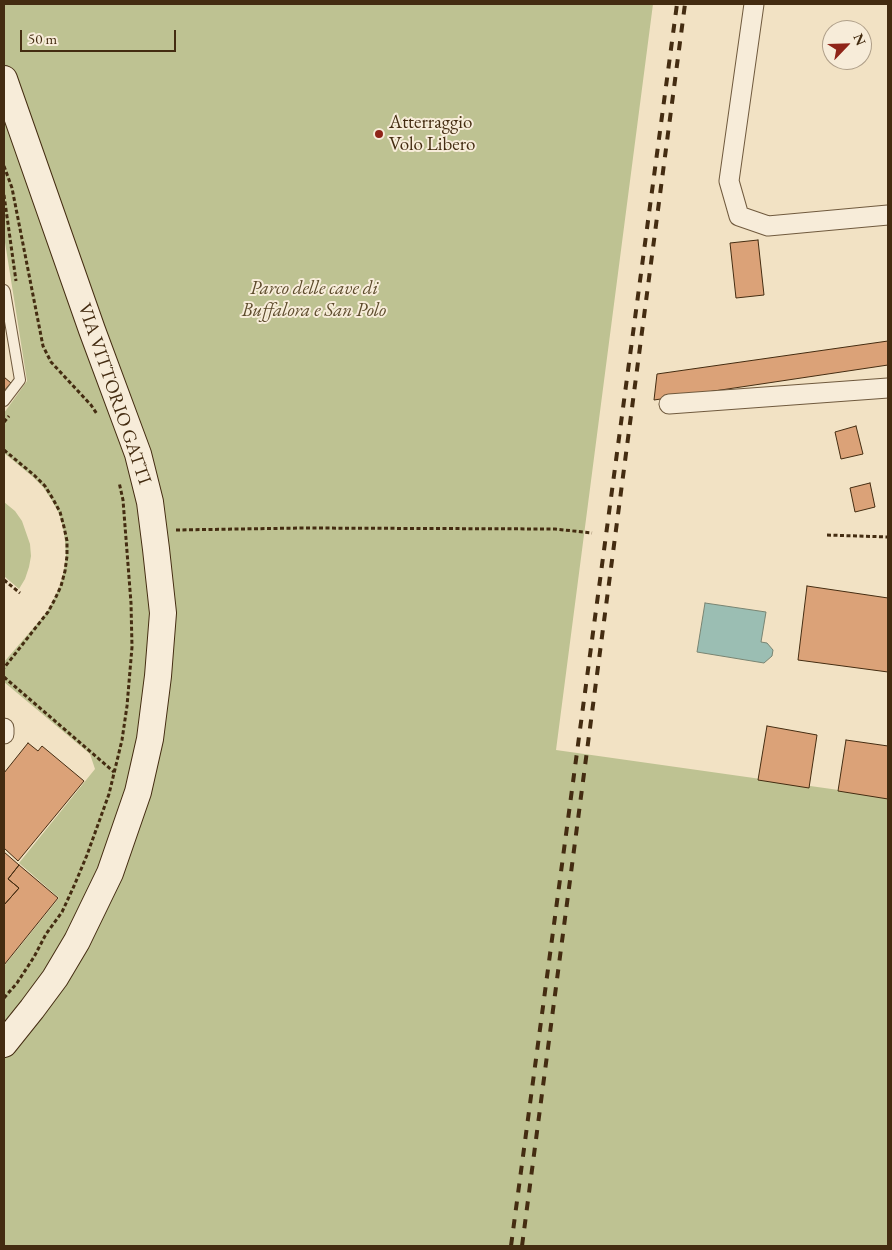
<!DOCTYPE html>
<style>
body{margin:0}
#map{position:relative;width:892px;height:1250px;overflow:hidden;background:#f2e2c4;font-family:"EB Garamond",serif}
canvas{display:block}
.frame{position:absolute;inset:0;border:5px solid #442c11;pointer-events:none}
.north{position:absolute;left:822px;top:20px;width:50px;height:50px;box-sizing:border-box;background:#f7ecd9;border:1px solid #af9f89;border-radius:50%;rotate:66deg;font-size:14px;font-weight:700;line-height:20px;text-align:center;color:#442c11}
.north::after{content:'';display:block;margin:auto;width:18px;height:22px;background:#8f2418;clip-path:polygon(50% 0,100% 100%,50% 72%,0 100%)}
.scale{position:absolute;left:20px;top:30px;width:156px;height:22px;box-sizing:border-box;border:2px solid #442c11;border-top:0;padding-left:6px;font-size:15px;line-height:18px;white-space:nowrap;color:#442c11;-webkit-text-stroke:4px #f7ecd9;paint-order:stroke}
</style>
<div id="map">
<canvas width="892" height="1250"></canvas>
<div class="frame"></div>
<div class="north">N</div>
<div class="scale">50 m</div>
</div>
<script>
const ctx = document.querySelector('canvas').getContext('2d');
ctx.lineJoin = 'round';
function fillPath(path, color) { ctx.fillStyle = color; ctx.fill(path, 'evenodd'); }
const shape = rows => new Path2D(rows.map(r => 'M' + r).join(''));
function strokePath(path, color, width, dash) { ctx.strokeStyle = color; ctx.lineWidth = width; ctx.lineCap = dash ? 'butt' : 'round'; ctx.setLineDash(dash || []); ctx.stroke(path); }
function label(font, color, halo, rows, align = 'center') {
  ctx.font = font + ' "EB Garamond",serif'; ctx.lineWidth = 4; ctx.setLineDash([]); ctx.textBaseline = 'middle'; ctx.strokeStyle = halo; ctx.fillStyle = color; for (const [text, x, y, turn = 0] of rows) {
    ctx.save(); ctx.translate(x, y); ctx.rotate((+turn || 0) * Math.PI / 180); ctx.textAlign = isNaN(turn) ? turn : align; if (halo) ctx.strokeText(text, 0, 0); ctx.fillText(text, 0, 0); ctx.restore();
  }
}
const green = shape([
 [4,4,653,4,556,750,888,797,888,1246,4,1246,4,966,59,898,19,863,95,769,90,754,4,682,4,662,47,612,54,599,60,586,64,571,66,556,65,541,63,527,59,513,51,499,43,487,33,477,4,453,4,413,27,381,4,236],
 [4,502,15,511,22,521,30,544,31,556,29,567,25,579,19,589,4,576]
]);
const water = shape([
 [705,603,766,612,761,642,767,643,773,650,772,656,764,663,697,652,705,603]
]);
const building = shape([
 [758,240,764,295,736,298,730,243,758,240],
 [888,341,888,365,654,400,657,374,888,341],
 [4,377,11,383,4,391,4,377],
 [856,426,863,454,841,459,835,432,856,426],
 [870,483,875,507,855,512,850,488,870,483],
 [807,586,888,598,888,672,798,660,807,586],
 [767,726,817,735,809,788,758,780,767,726],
 [846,740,888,746,888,799,838,791,846,740],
 [28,743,38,751,42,746,84,781,18,861,4,848,4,773,28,743],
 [4,852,19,865,8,879,19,888,4,905,4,852],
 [19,865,58,898,4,965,4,905,19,888,8,879,19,865]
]);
const path = shape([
 [4,166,12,188,43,346,51,362,91,405,97,414],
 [4,195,16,281],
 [4,422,9,416],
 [4,450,34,475,45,486,53,499,60,512,64,527,67,541,67,556,65,571,61,586,55,599,48,612,4,668],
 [176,530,301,528,555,529,592,533],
 [827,535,888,537],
 [4,580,20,593],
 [4,677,114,772],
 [4,998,17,983,34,957,46,934,62,912,74,886,87,855,109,794,122,740,127,706,132,647,131,603,123,500,119,482]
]);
const lane = shape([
 [4,290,5,292,20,380,4,401]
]);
const street = shape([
 [754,4,729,181,739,216,768,226,888,215],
 [669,404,888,388],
 [4,728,4,734]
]);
const secondary = shape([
 [4,79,92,330,138,454,150,502,156,549,163,613,158,676,150,739,138,792,110,873,77,941,55,978,32,1009,4,1044]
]);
const rail = shape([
 [511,1246,677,4],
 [522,1246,685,4]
]);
const markers = [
 [379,134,5,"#8f2418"]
];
const poiNames = [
 ["Atterraggio",389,123],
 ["Volo Libero",389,145]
];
const parkNames = [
 ["Parco delle cave di",314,289],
 ["Buffalora e San Polo",314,311]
];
const streetNames = [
 ["VIA VITTORIO GATTI",114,394,71]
];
fillPath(green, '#bec292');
fillPath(water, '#9bbeb3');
strokePath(water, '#788472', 1);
fillPath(building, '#dba278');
strokePath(building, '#442c11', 1);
strokePath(lane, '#705a3e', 12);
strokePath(street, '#705a3e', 21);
strokePath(secondary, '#442c11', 28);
strokePath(path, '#442c11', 3, [4, 2.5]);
strokePath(lane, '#f7ecd9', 10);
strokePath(street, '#f7ecd9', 19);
strokePath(secondary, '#f7ecd9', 26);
strokePath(rail, '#442c11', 4, [9, 9]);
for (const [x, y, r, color] of markers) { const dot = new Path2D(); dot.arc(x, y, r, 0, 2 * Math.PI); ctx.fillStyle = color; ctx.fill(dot); strokePath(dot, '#f7ecd9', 2); }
label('19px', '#442c11', '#f7ecd9', poiNames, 'left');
label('italic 19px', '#5c4a2b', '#f7ecd9', parkNames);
label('19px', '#442c11', '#f7ecd9', streetNames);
</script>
